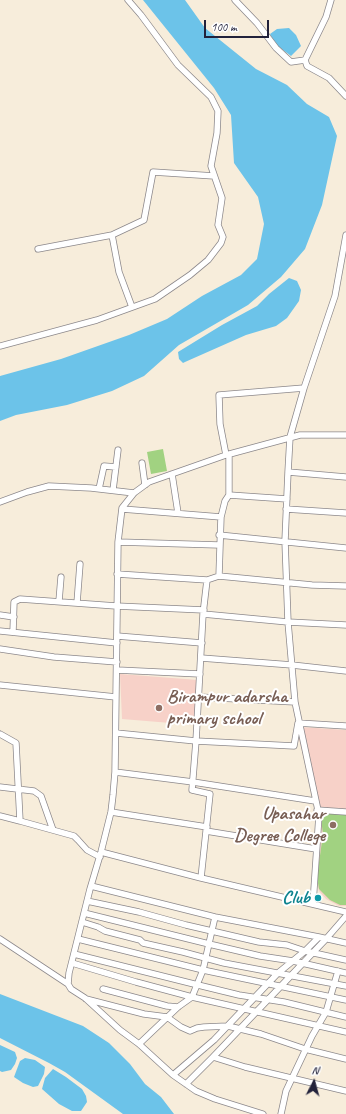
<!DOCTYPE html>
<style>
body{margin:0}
#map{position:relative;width:346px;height:1114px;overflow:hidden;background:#f7eddb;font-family:Caveat,sans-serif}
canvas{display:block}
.north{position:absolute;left:294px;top:1062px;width:40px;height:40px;-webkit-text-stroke:3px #fff;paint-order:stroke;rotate:6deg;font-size:11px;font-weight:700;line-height:16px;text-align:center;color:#22223b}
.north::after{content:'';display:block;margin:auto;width:14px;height:18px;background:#22223b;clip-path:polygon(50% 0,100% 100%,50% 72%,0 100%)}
.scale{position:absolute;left:204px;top:20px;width:65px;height:18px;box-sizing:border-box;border:2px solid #22223b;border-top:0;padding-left:5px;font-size:12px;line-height:14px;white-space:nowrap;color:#22223b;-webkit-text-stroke:3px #fff;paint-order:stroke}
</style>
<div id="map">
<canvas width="346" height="1114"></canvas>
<div class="north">N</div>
<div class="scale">100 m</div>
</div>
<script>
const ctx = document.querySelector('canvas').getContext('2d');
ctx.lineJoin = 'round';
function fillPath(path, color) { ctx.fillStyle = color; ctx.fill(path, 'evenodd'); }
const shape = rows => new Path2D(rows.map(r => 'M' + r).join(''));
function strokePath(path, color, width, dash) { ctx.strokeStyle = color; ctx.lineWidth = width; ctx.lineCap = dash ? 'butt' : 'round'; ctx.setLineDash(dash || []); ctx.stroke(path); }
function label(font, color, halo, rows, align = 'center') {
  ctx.font = font + ' Caveat,sans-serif'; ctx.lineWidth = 4; ctx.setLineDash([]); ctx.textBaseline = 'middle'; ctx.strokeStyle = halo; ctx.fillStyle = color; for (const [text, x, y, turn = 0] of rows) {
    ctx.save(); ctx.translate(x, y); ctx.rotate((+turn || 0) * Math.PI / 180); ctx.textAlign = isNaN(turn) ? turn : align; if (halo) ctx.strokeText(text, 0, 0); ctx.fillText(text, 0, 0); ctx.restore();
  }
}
const built = shape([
 [120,674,198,680,195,725,122,719],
 [300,727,346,730,346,906,339,906,326,899,319,891,316,879,322,834,317,808,297,732]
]);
const green = shape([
 [163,449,167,471,151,474,147,452],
 [320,812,346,813,346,905,340,905,330,900,319,889,317,877,323,834]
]);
const water = shape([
 [143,0,185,0,205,28,256,69,287,85,307,104,329,117,337,136,322,205,305,249,281,277,248,305,179,345,144,376,112,391,67,405,16,415,0,421,0,376,61,359,129,335,167,319,202,296,241,275,257,259,264,224,258,197,234,163,231,115,214,88],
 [289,28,296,35,301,46,291,56,275,44,270,34,277,29],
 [289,278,297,281,301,290,299,301,287,318,276,326,246,335,185,362,183,363,179,359,178,352,222,325,257,306,269,294],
 [0,994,83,1026,109,1043,130,1064,145,1084,161,1097,174,1114,123,1114,65,1072,49,1063,0,1038],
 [0,1045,15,1052,17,1058,15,1064,11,1070,2,1072,0,1071],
 [25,1058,35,1060,45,1067,44,1074,38,1086,33,1087,23,1083,14,1077,20,1061],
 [53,1069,66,1077,82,1089,86,1096,87,1102,81,1111,72,1111,59,1104,42,1089,45,1078]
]);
const minor = shape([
 [235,0,257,23,276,48,291,62,305,60],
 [331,0,326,17,305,60,307,66,329,78,346,96],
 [112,235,119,272,132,307],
 [346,235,335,296,304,388,290,437,288,472,346,477],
 [38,249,112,235,144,220,153,172,214,176],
 [0,346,97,320,155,299,190,275,208,260,221,243,223,237,218,225,222,198,211,166,217,133,218,111,211,97,178,65,141,15,128,0],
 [346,435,300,435,226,455,149,482,134,493,122,508,118,542,115,772,113,795,111,812,101,852,90,889,69,973,68,984,71,989,85,998,120,1030,139,1044,173,1075,214,1040,278,973,305,951,319,937,346,943],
 [226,455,220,424,219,395,304,388],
 [142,463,145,485],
 [288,472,285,541,288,622,295,702,319,815,313,904],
 [172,474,178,513],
 [99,489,104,466,116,467],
 [113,490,118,450],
 [229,495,287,499],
 [0,502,27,492,49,486,91,488,134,493],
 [122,509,221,517],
 [286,509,346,513],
 [219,535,346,548],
 [118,542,219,545],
 [117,574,207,580],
 [219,576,312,585,346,586],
 [59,601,61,577],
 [77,603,80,564],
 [203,614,288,622,346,625],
 [0,615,14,617],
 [0,631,117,643],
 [13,632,14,602,20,599,116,606,204,610],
 [117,636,202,643],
 [0,649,54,657,117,662],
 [201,658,292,665,346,671],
 [117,670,200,674],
 [0,685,116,697],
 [199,697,295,702],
 [116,733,196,741,294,746,298,723,346,726],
 [0,734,16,743,20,821,74,836,78,840,87,850,100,857],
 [115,772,193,782,315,801],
 [0,787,34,791,41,796,53,830],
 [317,810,346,812],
 [111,812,207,827],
 [0,816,20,821],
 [206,831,316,849],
 [101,852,201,878,346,912],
 [201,878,210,794,192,790,196,741,203,614,207,580,219,576,221,517,225,501,229,495,229,454],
 [91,886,215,917,319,937],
 [87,901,139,912,186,925,259,942,287,945,305,951,346,960],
 [84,913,209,944,260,956,293,961,346,973],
 [346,916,326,939,213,1057,245,1067,346,1091],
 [82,922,98,927,105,931,140,940,143,943,183,952,224,963,346,986],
 [0,939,68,984],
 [78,939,203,970,346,1000],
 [74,954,198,985,239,995,284,1002,346,1017],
 [72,963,136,982,192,997,346,1032],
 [103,989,167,1006,178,1007],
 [86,999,144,1014,167,1017,181,1027,190,1031,197,1028,204,1027,228,1026,261,1034,305,1049,346,1059],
 [139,1044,178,1007,192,997,203,970,215,917],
 [173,1075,196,1091,215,1099,263,1114],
 [186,1084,213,1057],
 [281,1114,286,1091,312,1036,326,1012,338,971]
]);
const markers = [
 [159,708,4,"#8d6e63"],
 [333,825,4,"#8d6e63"],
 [318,898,4,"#0f9aa8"]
];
const educationNames = [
 ["Birampur adarsha",167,697],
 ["primary school",167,719],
 ["Upasahar",325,814,"right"],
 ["Degree College",325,836,"right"]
];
const cultureNames = [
 ["Club",310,898]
];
fillPath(built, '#f7d1c8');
fillPath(green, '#a1d281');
fillPath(water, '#6cc3e9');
strokePath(minor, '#8c888b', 7);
strokePath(minor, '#fff', 5.5);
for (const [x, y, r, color] of markers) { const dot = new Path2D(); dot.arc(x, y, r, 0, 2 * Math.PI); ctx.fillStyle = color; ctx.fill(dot); strokePath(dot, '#fff', 1.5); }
label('bold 19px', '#785e54', '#fff', educationNames, 'left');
label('bold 19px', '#0d838f', '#fff', cultureNames, 'right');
</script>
